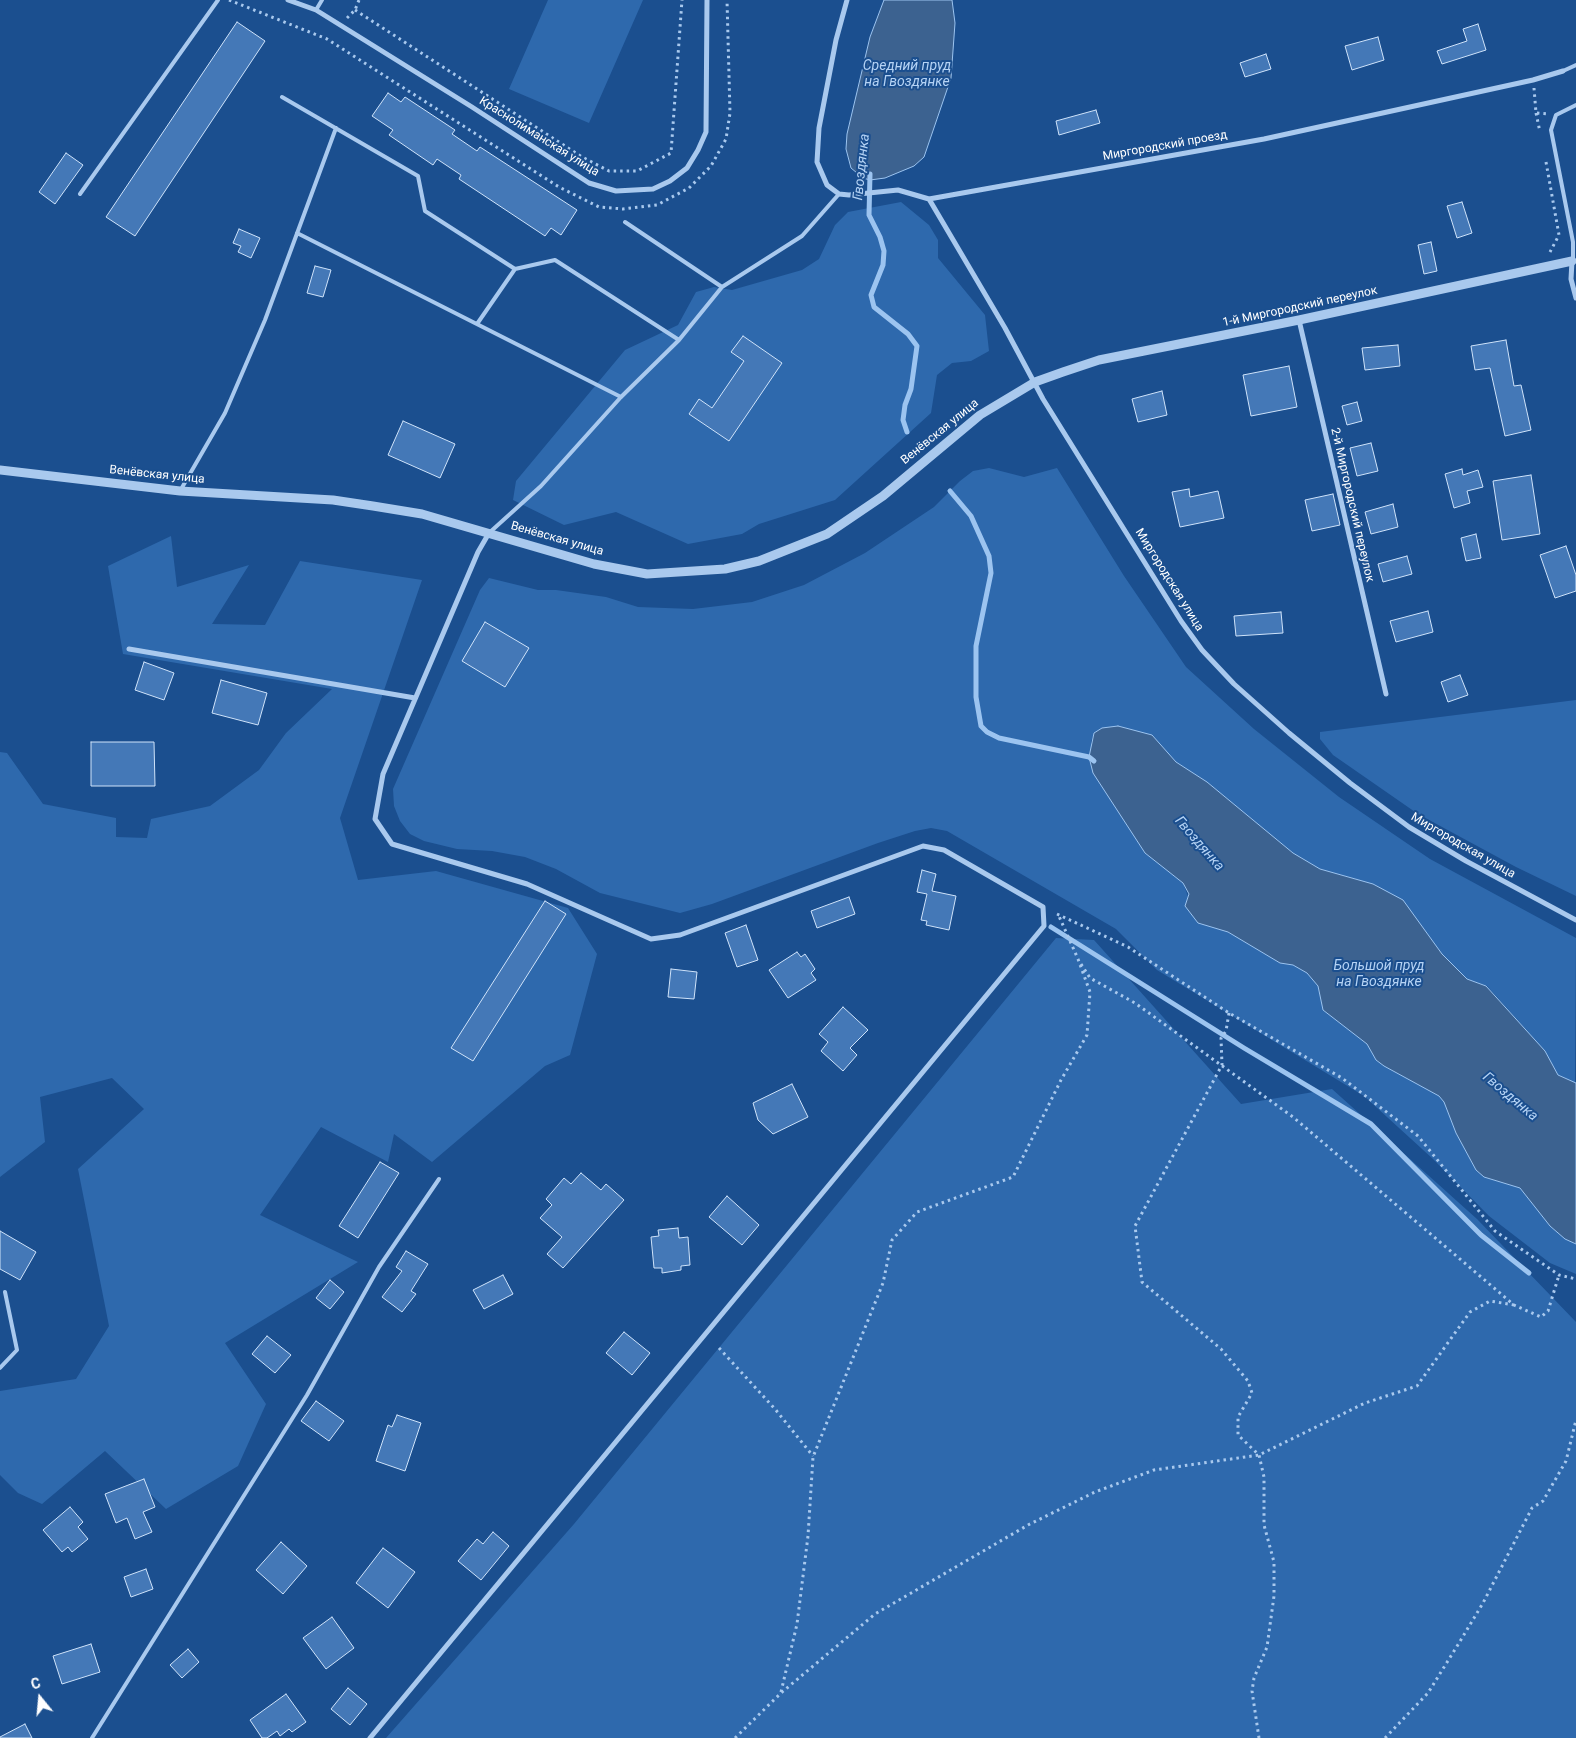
<!DOCTYPE html>
<meta charset="utf-8">
<style>
body{margin:0}
#map{position:relative;width:1576px;height:1738px;overflow:hidden;background:#1b4f8f;font-family:Roboto,sans-serif}
canvas{display:block}
.north{position:absolute;left:15px;top:1673px;width:50px;height:50px;-webkit-text-stroke:4px #1b4f8f;paint-order:stroke;rotate:343deg;font-size:14px;font-weight:700;line-height:20px;text-align:center;color:#fff}
.north::after{content:'';display:block;margin:auto;width:18px;height:22px;background:#fff;clip-path:polygon(50% 0,100% 100%,50% 72%,0 100%)}
</style>
<div id="map">
<canvas width="1576" height="1738"></canvas>
<div class="north">С</div>
</div>
<script>
const ctx = document.querySelector('canvas').getContext('2d');
ctx.lineJoin = 'round';
function fillPath(path, color) { ctx.fillStyle = color; ctx.fill(path, 'evenodd'); }
const shape = rows => new Path2D(rows.map(r => 'M' + r).join(''));
function strokePath(path, color, width, dash) { ctx.strokeStyle = color; ctx.lineWidth = width; ctx.lineCap = dash ? 'butt' : 'round'; ctx.setLineDash(dash || []); ctx.stroke(path); }
function label(font, color, halo, rows, align = 'center') {
  ctx.font = font + ' Roboto,sans-serif'; ctx.lineWidth = 4; ctx.setLineDash([]); ctx.textBaseline = 'middle'; ctx.strokeStyle = halo; ctx.fillStyle = color; for (const [text, x, y, turn = 0] of rows) {
    ctx.save(); ctx.translate(x, y); ctx.rotate((+turn || 0) * Math.PI / 180); ctx.textAlign = isNaN(turn) ? turn : align; if (halo) ctx.strokeText(text, 0, 0); ctx.fillText(text, 0, 0); ctx.restore();
  }
}
const green = shape([
 [548,0,643,0,589,123,509,89],
 [901,202,929,225,938,240,938,258,985,315,989,351,971,361,952,363,937,375,931,413,835,500,759,524,742,534,688,544,616,512,564,525,513,500,516,481,625,350,678,325,696,292,714,287,732,290,802,270,819,259,835,225,848,212],
 [989,468,1024,477,1057,468,1124,576,1186,667,1254,729,1339,797,1430,859,1576,938,1575,1083,1558,1075,1545,1051,1487,986,1467,979,1442,954,1402,900,1373,884,1320,869,1293,853,1207,782,1176,762,1152,735,1102,728,1094,733,1091,742,1094,773,1145,853,1183,883,1198,923,1228,932,1280,963,1293,965,1307,973,1318,986,1323,1010,1367,1044,1376,1060,1384,1066,1439,1096,1445,1102,1456,1133,1476,1170,1484,1177,1520,1188,1550,1226,1565,1239,1576,1244,1576,1274,1550,1263,1489,1216,1433,1159,1364,1096,1157,970,1116,929,947,831,931,828,915,831,878,843,712,904,680,913,600,893,556,869,525,857,492,851,457,849,424,841,410,834,400,821,394,806,393,789,480,590,489,578,538,590,556,590,606,597,638,607,693,609,752,602,804,585,865,553,934,507,960,481,973,471],
 [171,536,177,587,249,565,212,624,265,625,300,561,422,580,340,818,358,880,436,871,568,908,597,954,570,1055,545,1066,432,1162,394,1134,388,1162,321,1127,260,1215,358,1262,225,1343,266,1404,238,1466,166,1509,105,1451,42,1504,18,1493,0,1475,0,1391,76,1379,109,1326,78,1169,144,1109,112,1078,40,1097,45,1142,0,1177,0,752,7,753,43,804,116,818,116,837,147,838,151,819,210,806,259,770,286,733,332,689,123,654,108,566],
 [1576,700,1576,896,1516,867,1418,814,1333,755,1320,739,1320,732],
 [1056,938,1094,940,1241,1104,1332,1089,1477,1219,1576,1322,1576,1738,386,1738,574,1524]
]);
const water = shape([
 [884,0,952,0,955,23,951,78,924,157,914,166,885,178,870,180,863,178,851,168,846,149,847,134,870,37,884,0],
 [1118,726,1152,735,1176,762,1207,782,1293,853,1320,869,1373,884,1403,900,1442,954,1467,979,1486,986,1545,1051,1558,1075,1576,1083,1576,1244,1565,1239,1550,1226,1520,1188,1484,1177,1476,1170,1456,1133,1444,1102,1439,1096,1384,1066,1376,1060,1367,1044,1323,1010,1318,986,1307,973,1293,965,1280,963,1228,932,1198,923,1185,906,1189,894,1183,883,1145,853,1093,773,1089,757,1094,733,1102,728,1118,726]
]);
const stream = shape([
 [870,174,869,215,880,237,884,251,883,265,871,295,874,307,908,334,917,346,911,389,905,405,903,420,907,432],
 [950,491,971,516,989,556,991,573,976,646,976,697,981,726,987,732,999,738,1089,757,1094,761],
 [1051,927,1244,1048,1371,1124,1481,1235,1529,1273]
]);
const building = shape([
 [237,22,265,41,135,236,106,217,237,22],
 [1478,24,1486,50,1442,64,1437,51,1467,41,1463,29,1478,24],
 [1378,37,1384,60,1352,70,1345,46,1378,37],
 [1266,54,1271,69,1245,77,1240,63,1266,54],
 [388,93,401,102,405,97,455,130,452,134,477,151,480,147,577,210,561,235,551,228,545,236,459,179,461,175,437,159,433,165,389,135,393,130,372,116,388,93],
 [1096,110,1100,123,1059,135,1056,121,1096,110],
 [66,153,83,165,55,204,39,192,66,153],
 [1462,202,1472,233,1457,238,1447,206,1462,202],
 [239,229,260,238,251,258,238,252,241,246,233,243,239,229],
 [1431,242,1437,271,1424,274,1418,245,1431,242],
 [315,266,331,270,323,297,307,293,315,266],
 [743,336,782,363,729,441,689,414,699,399,712,408,744,361,731,352,743,336],
 [1506,340,1514,386,1521,385,1531,430,1505,436,1490,368,1475,370,1471,346,1506,340],
 [1398,345,1400,366,1365,370,1362,348,1398,345],
 [1289,366,1297,407,1251,416,1243,375,1289,366],
 [1162,391,1167,415,1138,422,1132,399,1162,391],
 [1357,402,1362,421,1347,425,1342,406,1357,402],
 [403,421,455,444,440,478,388,455,403,421],
 [1371,443,1378,471,1357,476,1350,448,1371,443],
 [1462,469,1463,475,1478,470,1483,487,1467,491,1470,503,1454,508,1445,474,1462,469],
 [1531,475,1540,534,1502,540,1493,481,1531,475],
 [1189,489,1190,497,1218,491,1224,518,1180,527,1172,492,1189,489],
 [1333,494,1340,525,1312,531,1305,500,1333,494],
 [1393,504,1398,527,1371,534,1365,512,1393,504],
 [1476,534,1481,558,1466,561,1461,538,1476,534],
 [1566,546,1576,575,1576,591,1555,598,1540,555,1566,546],
 [1407,556,1412,574,1383,582,1378,564,1407,556],
 [1428,611,1433,632,1396,642,1390,621,1428,611],
 [1281,612,1283,633,1236,636,1234,616,1281,612],
 [485,622,529,648,505,687,462,661,485,622],
 [144,662,174,673,164,700,135,690,144,662],
 [1460,675,1468,695,1448,702,1441,682,1460,675],
 [221,680,267,693,258,725,212,713,221,680],
 [91,742,154,742,155,786,91,786,91,742],
 [922,870,936,874,932,891,956,896,949,930,926,925,927,921,921,920,927,894,917,892,922,870],
 [849,897,855,914,817,928,811,911,849,897],
 [545,901,566,914,473,1061,451,1048,545,901],
 [746,925,758,960,737,967,725,933,746,925],
 [797,952,801,957,805,954,815,969,811,973,816,980,788,998,769,970,797,952],
 [671,969,697,972,694,999,668,997,671,969],
 [843,1007,868,1030,850,1048,857,1055,843,1071,821,1051,828,1042,819,1034,843,1007],
 [792,1084,808,1117,773,1134,758,1120,753,1103,792,1084],
 [380,1162,399,1173,358,1238,339,1226,380,1162],
 [581,1173,601,1190,606,1184,624,1200,563,1268,547,1254,562,1237,540,1218,552,1205,546,1199,564,1178,571,1184,581,1173],
 [727,1196,759,1225,742,1245,709,1217,727,1196],
 [678,1228,679,1238,688,1237,690,1265,681,1266,681,1270,662,1273,662,1268,654,1268,651,1237,659,1236,658,1230,678,1228],
 [0,1231,36,1252,20,1280,0,1269,0,1231],
 [406,1251,428,1264,411,1291,416,1294,402,1312,382,1297,402,1271,396,1267,406,1251],
 [503,1275,513,1294,484,1309,473,1290,503,1275],
 [330,1280,344,1292,330,1309,316,1298,330,1280],
 [624,1332,650,1353,632,1375,606,1353,624,1332],
 [267,1336,291,1355,275,1373,252,1354,267,1336],
 [316,1401,344,1421,329,1441,301,1421,316,1401],
 [397,1415,421,1423,405,1471,376,1461,388,1425,392,1427,397,1415],
 [144,1479,155,1507,143,1512,152,1532,135,1539,127,1518,116,1523,105,1494,144,1479],
 [70,1507,83,1522,78,1527,88,1539,72,1552,68,1547,62,1552,43,1530,70,1507],
 [493,1532,509,1546,481,1580,458,1561,477,1539,483,1544,493,1532],
 [281,1542,307,1566,283,1594,256,1570,281,1542],
 [383,1548,415,1572,388,1608,356,1583,383,1548],
 [146,1569,153,1589,131,1597,124,1577,146,1569],
 [332,1617,354,1648,326,1669,303,1638,332,1617],
 [91,1644,100,1672,62,1684,53,1656,91,1644],
 [188,1649,199,1662,182,1678,170,1665,188,1649],
 [348,1688,367,1704,350,1725,331,1709,348,1688],
 [286,1694,306,1722,292,1732,289,1729,280,1736,277,1731,267,1738,262,1738,250,1720,286,1694],
 [25,1724,32,1738,0,1738,0,1737,25,1724]
]);
const path = shape([
 [229,0,327,39,559,187,599,207,623,209,657,205,689,188,711,166,726,139,730,113,727,0],
 [355,10,582,157,609,171,637,171,671,153,682,0],
 [347,18,355,10,359,0],
 [1534,88,1536,113,1548,114],
 [1536,113,1540,132],
 [1546,162,1559,235,1550,252],
 [1057,914,1128,947,1229,1013,1342,1078,1418,1136,1495,1231,1559,1275,1576,1279],
 [1081,964,1090,978,1135,1003,1293,1117,1514,1305,1541,1317,1548,1311,1559,1275],
 [1229,1013,1226,1031,1221,1038,1222,1065,1135,1226,1142,1282,1221,1349,1248,1381,1252,1393,1238,1417,1238,1435,1259,1455,1264,1477,1264,1525,1274,1562,1274,1596,1267,1647,1254,1678,1252,1691,1259,1738],
 [719,1348,775,1409,813,1456],
 [781,1692,797,1624,808,1536,813,1457,883,1283,892,1240,917,1212,1013,1177,1061,1080,1087,1035,1090,992,1078,959,1058,914],
 [735,1738,781,1693,875,1614,1028,1525,1095,1492,1154,1470,1259,1455,1365,1403,1417,1386,1470,1312,1490,1301,1514,1305],
 [1385,1738,1428,1693,1459,1643,1483,1603,1532,1508,1543,1501,1566,1461,1576,1420]
]);
const service = shape([
 [316,10,322,0],
 [1563,71,1576,65],
 [282,97,418,176,425,211,515,269,555,260,679,340],
 [80,194,218,0],
 [625,222,722,287],
 [297,233,621,397],
 [1573,260,1573,242,1551,130,1556,115,1576,105],
 [477,324,515,269],
 [180,491,225,413,265,320,336,128],
 [489,533,541,486,621,397,679,340,722,287,802,236,839,194],
 [0,1368,17,1350,5,1292],
 [92,1738,307,1395,379,1267,439,1179]
]);
const minor = shape([
 [288,0,316,10,472,107,589,183,616,191,653,189,670,181,687,168,698,150,706,132,707,0],
 [847,0,836,40,819,128,817,162,827,185,839,194,849,195,898,190,929,199,1264,139,1533,80,1563,71],
 [929,199,1005,328,1043,399,1181,621,1202,650,1234,684,1289,733,1350,783,1409,827,1466,861,1576,920],
 [1572,261,1571,279,1576,298],
 [1299,320,1386,694],
 [129,649,415,698],
 [370,1738,1044,926,1043,907,944,850,923,846,680,935,651,939,527,884,392,844,375,819,383,774,478,552,489,533]
]);
const tertiary = shape([
 [0,470,180,491,333,500,373,506,422,514,594,564,647,574,725,569,759,561,827,534,883,496,980,415,1035,382,1063,372,1099,360,1299,320,1572,261]
]);
const streetNames = [
 ["Краснолиманская улица",539,137,32],
 ["Миргородский проезд",1165,146,-10],
 ["1-й Миргородский переулок",1300,307,-12],
 ["Венёвская улица",940,432,-39],
 ["Венёвская улица",157,475,6],
 ["2-й Миргородский переулок",1352,505,77],
 ["Венёвская улица",557,539,16],
 ["Миргородская улица",1169,580,58],
 ["Миргородская улица",1463,846,30]
];
const waterNames = [
 ["Средний пруд",907,66],
 ["на Гвоздянке",907,82],
 ["Гвоздянка",862,167,-84],
 ["Гвоздянка",1199,844,49],
 ["Большой пруд",1379,966],
 ["на Гвоздянке",1379,982],
 ["Гвоздянка",1510,1097,40]
];
fillPath(green, '#2e69ad');
fillPath(water, '#3c6290');
strokePath(water, '#9cc4f0', 1);
strokePath(stream, '#9cc4f0', 5);
fillPath(building, '#4478b7');
strokePath(building, '#cfe3fa', 1);
strokePath(path, '#a9c9ee', 3, [2.5, 4]);
strokePath(service, '#a9c9ee', 4);
strokePath(minor, '#a9c9ee', 5);
strokePath(tertiary, '#a9c9ee', 9);
label('12px', '#fff', '#1b4f8f', streetNames);
label('italic 14px', '#b5d3f5', '#1b4f8f', waterNames);
</script>
